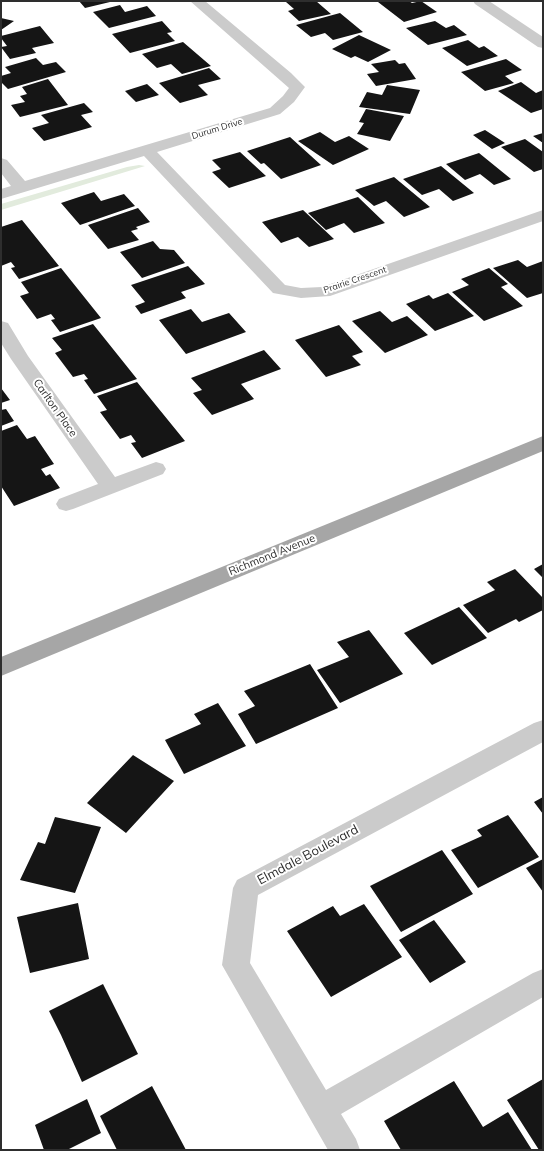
<!DOCTYPE html>
<style>
body{margin:0}
#map{position:relative;width:544px;height:1151px;overflow:hidden;background:#fff;font-family:Mulish,sans-serif}
canvas{display:block}
.frame{position:absolute;inset:0;border:2px solid #2e2e2e;pointer-events:none}
</style>
<div id="map">
<canvas width="544" height="1151"></canvas>
<div class="frame"></div>
</div>
<script>
const ctx = document.querySelector('canvas').getContext('2d');
ctx.lineJoin = 'round';
function fillPath(path, color) { ctx.fillStyle = color; ctx.fill(path, 'evenodd'); }
const shape = rows => new Path2D(rows.map(r => 'M' + r).join(''));
function label(font, color, halo, rows, align = 'center') {
  ctx.font = font + ' Mulish,sans-serif'; ctx.lineWidth = 4; ctx.setLineDash([]); ctx.textBaseline = 'middle'; ctx.strokeStyle = halo; ctx.fillStyle = color; for (const [text, x, y, turn = 0] of rows) {
    ctx.save(); ctx.translate(x, y); ctx.rotate((+turn || 0) * Math.PI / 180); ctx.textAlign = isNaN(turn) ? turn : align; if (halo) ctx.strokeText(text, 0, 0); ctx.fillText(text, 0, 0); ctx.restore();
  }
}
const green = shape([
 [139,165,145,166,1,210,1,204,127,167]
]);
const building = shape([
 [79,1,110,1,110,2,85,8],
 [290,1,316,1,331,14,299,21,288,11,294,9,286,2],
 [382,1,409,1,412,3,421,1,437,12,404,22,378,2],
 [120,5,125,12,147,6,156,16,109,28,93,12],
 [340,13,363,32,333,40,325,33,311,37,296,25],
 [1,18,14,21,1,30],
 [162,21,172,32,167,33,175,41,130,53,112,34],
 [435,21,446,28,454,25,467,35,428,45,406,28],
 [40,26,54,43,32,48,36,53,10,59,1,47,7,46,1,38,1,36],
 [359,35,391,50,368,62,355,56,351,58,332,49],
 [468,40,479,48,484,46,498,56,467,66,442,48],
 [183,42,211,66,182,74,171,64,157,68,142,54],
 [36,58,43,65,56,62,66,72,8,89,1,82,1,76,11,73,5,67],
 [506,59,522,70,505,76,514,83,485,91,461,72],
 [395,60,399,64,405,63,416,79,376,86,367,74,379,72,371,64],
 [209,68,221,79,198,85,208,95,180,103,159,83],
 [48,79,68,105,20,117,11,105,25,102,20,96,27,94,22,87],
 [521,82,536,93,543,90,543,109,531,113,498,91],
 [147,84,159,95,136,102,125,91],
 [387,85,420,90,410,114,359,107,367,92,382,95],
 [84,103,93,112,81,115,92,127,44,141,32,128,49,123,41,115],
 [366,109,404,116,390,141,357,134,364,123,359,122],
 [485,130,505,143,492,149,473,135],
 [320,132,335,142,349,136,369,149,333,165,298,141],
 [543,133,543,143,533,136],
 [290,137,321,165,281,179,264,163,261,164,247,151],
 [525,139,543,152,543,169,534,172,501,147],
 [240,152,266,176,229,188,212,172,221,169,212,160],
 [479,153,511,179,494,185,480,174,465,180,446,164],
 [441,166,474,193,453,201,439,189,422,195,403,179],
 [394,177,430,207,404,217,386,201,374,206,355,190],
 [94,192,101,201,124,194,135,206,80,225,61,203],
 [358,197,385,223,354,233,344,223,326,230,308,213],
 [138,208,150,222,136,227,138,229,131,231,139,240,108,249,88,225],
 [303,210,334,239,309,247,298,237,281,243,262,222],
 [22,220,59,266,19,279,11,268,15,267,11,262,1,266,1,227],
 [153,241,160,249,174,250,185,263,142,278,120,252],
 [518,260,527,267,543,261,543,293,527,298,493,268],
 [188,266,205,284,181,292,186,298,141,314,135,306,145,302,131,285],
 [61,268,101,318,60,332,51,320,55,319,51,314,37,319,20,296,29,293,21,282],
 [489,268,508,284,501,287,523,306,484,321,452,292,469,285,461,279],
 [448,293,474,316,435,331,406,304,429,295,433,299],
 [191,309,202,322,229,313,246,332,186,354,159,320],
 [380,311,392,322,407,316,428,335,385,353,352,321],
 [93,324,137,379,94,394,84,380,88,379,84,374,73,377,55,353,62,350,52,338],
 [339,325,363,352,352,356,361,365,326,377,295,340],
 [264,350,281,369,241,384,254,399,212,415,193,393,202,390,191,378],
 [137,382,185,441,142,458,131,443,136,442,131,435,120,439,100,412,107,410,97,396],
 [1,388,10,400,1,403],
 [6,409,14,421,1,426,1,410],
 [17,425,27,439,35,436,54,464,41,469,46,476,50,474,60,488,14,506,1,486,1,431],
 [543,564,543,578,534,569],
 [515,569,543,598,543,610,519,622,516,619,488,633,463,605,495,590,487,582],
 [459,607,487,638,432,665,404,633],
 [369,630,403,674,340,703,317,670,349,657,337,642],
 [310,664,338,708,256,744,238,714,255,706,244,691],
 [218,703,246,746,184,774,165,740,201,724,194,714],
 [133,755,174,781,126,833,87,803],
 [543,797,543,814,534,802],
 [508,815,539,857,478,888,451,850,482,836,477,830],
 [55,817,101,827,75,893,20,880,38,842,45,844],
 [442,850,473,894,401,932,370,886],
 [543,859,543,892,526,868],
 [78,903,89,959,30,973,17,917],
 [364,904,402,957,331,997,287,931,333,906,340,916],
 [434,920,466,962,430,983,399,940],
 [103,984,138,1054,82,1082,61,1035,49,1011],
 [543,1079,543,1150,539,1150,507,1100],
 [454,1081,483,1127,508,1112,532,1150,401,1150,384,1121],
 [152,1086,186,1150,117,1150,100,1116],
 [87,1099,101,1133,67,1150,44,1150,35,1125]
]);
const minor = shape([
 [190,1,205,1,291,73,305,87,294,102,280,114,157,152,285,285,301,288,322,287,543,210,543,221,330,296,301,298,273,293,144,156,1,199,1,189,11,186,1,173,1,158,7,160,25,181,270,108,283,96,289,88,190,1],
 [473,1,489,1,543,37,543,48,538,47,475,4,473,1],
 [1,321,8,323,28,356,115,477,156,462,163,464,166,469,163,474,73,509,66,511,59,509,56,504,59,499,98,484,11,359,1,343,1,321],
 [543,720,543,742,258,895,250,963,326,1090,533,973,543,969,543,997,341,1114,356,1139,360,1150,328,1150,222,965,233,888,237,880,534,723,543,720]
]);
const major = shape([
 [543,436,543,451,1,676,1,657,543,436]
]);
const farStreetnames = [
 ["Durum Drive",217,129,-17],
 ["Prairie Crescent",355,280,-19]
];
const streetNames = [
 ["Carlton Place",55,408,55],
 ["Richmond Avenue",272,555,-22]
];
const nearStreetnames = [
 ["Elmdale Boulevard",308,855,-28]
];
fillPath(green, '#e2ebdd');
fillPath(building, '#151515');
fillPath(minor, '#cbcbcb');
fillPath(major, '#a6a6a6');
label('9px', '#2e2e2e', '#fff', farStreetnames);
label('11px', '#2e2e2e', '#fff', streetNames);
label('13px', '#2e2e2e', '#fff', nearStreetnames);
</script>
